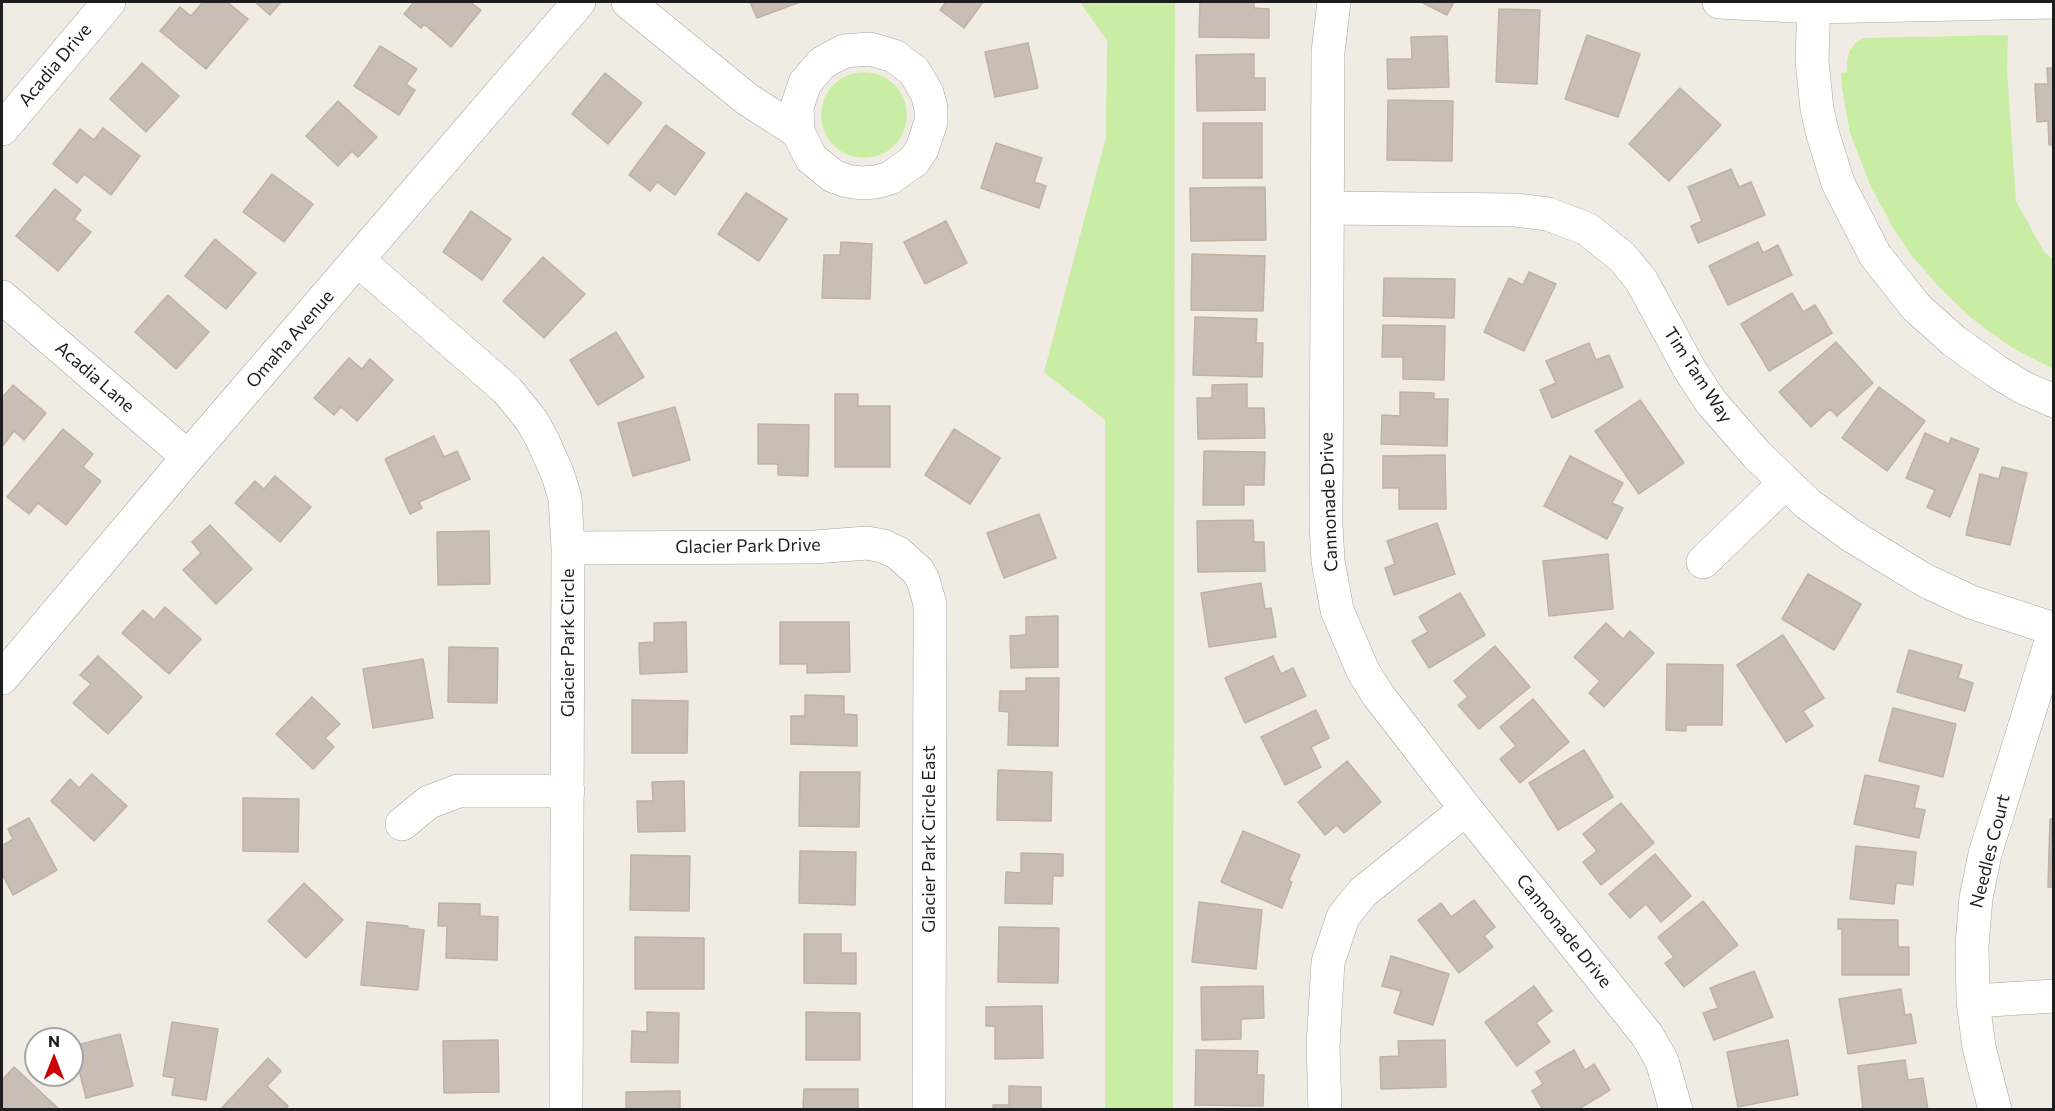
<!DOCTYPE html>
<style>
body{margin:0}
#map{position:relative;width:2055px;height:1111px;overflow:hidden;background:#f0ece3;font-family:Commissioner,sans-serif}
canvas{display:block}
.frame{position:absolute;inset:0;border:3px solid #1e1e1e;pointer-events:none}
.north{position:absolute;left:24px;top:1027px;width:60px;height:60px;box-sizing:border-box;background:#fff;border:2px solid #a5a5a5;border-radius:50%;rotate:0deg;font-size:16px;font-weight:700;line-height:24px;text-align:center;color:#1e1e1e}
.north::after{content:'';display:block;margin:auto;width:21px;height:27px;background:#cc0003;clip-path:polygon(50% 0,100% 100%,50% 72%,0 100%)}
</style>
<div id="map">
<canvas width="2055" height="1111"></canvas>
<div class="frame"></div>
<div class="north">N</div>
</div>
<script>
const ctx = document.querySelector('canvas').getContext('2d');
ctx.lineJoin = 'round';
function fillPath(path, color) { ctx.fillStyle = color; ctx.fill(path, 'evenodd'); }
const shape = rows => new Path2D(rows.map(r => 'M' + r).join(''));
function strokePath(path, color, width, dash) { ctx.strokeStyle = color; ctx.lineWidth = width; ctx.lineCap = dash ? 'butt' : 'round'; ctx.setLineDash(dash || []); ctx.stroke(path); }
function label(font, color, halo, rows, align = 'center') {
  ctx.font = font + ' Commissioner,sans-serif'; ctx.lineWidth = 6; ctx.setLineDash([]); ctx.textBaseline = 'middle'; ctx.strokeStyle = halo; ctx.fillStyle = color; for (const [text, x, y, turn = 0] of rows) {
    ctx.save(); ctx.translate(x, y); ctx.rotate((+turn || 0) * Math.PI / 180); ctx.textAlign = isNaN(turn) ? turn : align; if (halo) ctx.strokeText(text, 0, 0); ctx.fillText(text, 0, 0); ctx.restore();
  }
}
const grass = shape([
 [1080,2,1175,2,1173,1109,1105,1109,1105,420,1044,372,1106,137,1107,41],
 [2008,35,2007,70,2016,201,2044,252,2053,259,2053,369,2009,346,1970,317,1939,287,1911,255,1895,231,1871,187,1850,133,1842,88,1841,73,1847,72,1847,60,1849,52,1857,41,1864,38],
 '821 115a43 43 0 1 1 86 0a43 43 0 1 1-86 0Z'
]);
const building = shape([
 [203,2,227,2,248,19,206,69,160,31,180,7,191,16,203,2],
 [255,2,281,2,270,15,255,2],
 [414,2,470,2,481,10,451,47,424,24,421,28,404,14,414,2],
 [750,2,800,2,757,18,750,2],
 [946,2,983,2,964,28,940,10,946,2],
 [1200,2,1254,2,1254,8,1269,9,1269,38,1199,37,1200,2],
 [1421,2,1454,2,1447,15,1421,2],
 [1499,9,1540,10,1537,84,1496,82,1499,9],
 [1587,35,1640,54,1618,117,1565,99,1587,35],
 [1447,36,1449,87,1388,89,1387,59,1412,59,1411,37,1447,36],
 [1028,43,1038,88,995,97,985,52,1028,43],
 [380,46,417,69,406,84,415,90,399,115,354,86,380,46],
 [1254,54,1254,78,1265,78,1265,110,1197,111,1196,55,1254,54],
 [142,63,179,96,146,132,110,99,142,63],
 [2047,68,2054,68,2054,145,2049,145,2048,121,2037,122,2035,84,2048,84,2047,68],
 [605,73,642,103,608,144,572,114,605,73],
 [1680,88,1721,125,1669,181,1629,144,1680,88],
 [1388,100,1453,101,1452,161,1387,160,1388,100],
 [338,101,377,137,358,157,352,151,338,166,306,136,338,101],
 [1203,123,1262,123,1262,178,1203,178,1203,123],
 [666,125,705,153,675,195,657,182,650,191,629,175,666,125],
 [103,128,140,156,111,195,84,174,77,183,53,164,80,129,94,140,103,128],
 [996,143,1042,158,1034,182,1046,186,1039,208,981,188,996,143],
 [1731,169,1739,187,1751,182,1765,215,1698,243,1691,226,1702,221,1688,187,1731,169],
 [272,174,313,204,284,242,243,212,272,174],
 [1265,187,1266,240,1191,241,1190,188,1265,187],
 [55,189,81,210,74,219,91,232,58,271,16,236,55,189],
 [746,193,787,219,759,261,718,234,746,193],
 [471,211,511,239,482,280,443,252,471,211],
 [946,221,967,263,925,284,904,242,946,221],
 [215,239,256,273,226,309,185,276,215,239],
 [841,242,872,244,870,299,822,298,824,255,840,255,841,242],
 [1758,242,1763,253,1778,245,1792,275,1728,305,1709,266,1758,242],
 [1192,254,1265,256,1263,311,1191,310,1192,254],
 [543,257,585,294,544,338,503,301,543,257],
 [1529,272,1556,284,1524,351,1484,332,1509,278,1523,285,1529,272],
 [1384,278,1455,279,1454,318,1383,316,1384,278],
 [1792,293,1803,312,1815,305,1832,333,1769,371,1741,324,1792,293],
 [168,295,209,332,176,369,135,332,168,295],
 [1195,317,1257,319,1256,343,1263,343,1262,377,1193,375,1195,317],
 [1383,325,1445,326,1444,380,1403,379,1403,357,1382,357,1383,325],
 [616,332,644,377,598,405,570,360,616,332],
 [1836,342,1873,383,1837,416,1830,409,1811,427,1779,392,1836,342],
 [1589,343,1596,360,1609,355,1623,387,1552,418,1540,390,1556,383,1546,361,1589,343],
 [349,358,362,369,370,359,393,380,357,421,341,407,334,415,314,398,349,358],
 [1247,384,1247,408,1264,408,1265,438,1198,439,1197,398,1212,398,1212,385,1247,384],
 [13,385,46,413,24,440,14,431,2,447,2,398,13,385],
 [1879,387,1925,421,1887,471,1842,438,1879,387],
 [1400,392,1434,393,1434,399,1448,399,1447,446,1381,444,1382,415,1400,416,1400,392],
 [835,394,858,394,858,406,890,406,890,467,835,467,835,394],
 [1640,400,1684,463,1639,494,1595,431,1640,400],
 [675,407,690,460,633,476,618,423,675,407],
 [758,424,809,425,808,476,778,475,778,464,758,464,758,424],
 [63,429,93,454,83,467,101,481,66,525,38,503,29,514,7,497,63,429],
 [954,429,1000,458,970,504,925,475,954,429],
 [1925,433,1949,444,1951,438,1979,449,1950,517,1927,507,1935,490,1906,478,1925,433],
 [434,436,444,457,457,451,470,479,419,502,422,508,410,514,385,459,434,436],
 [1204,451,1265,452,1264,485,1244,485,1244,505,1203,505,1204,451],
 [1445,455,1446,509,1399,509,1399,488,1383,488,1383,456,1445,455],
 [1570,456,1623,483,1612,503,1623,508,1607,539,1544,506,1570,456],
 [2002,467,2027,473,2010,545,1966,535,1980,474,1999,479,2002,467],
 [275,476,311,507,280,542,235,503,255,481,264,489,275,476],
 [1039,514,1056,558,1004,578,987,533,1039,514],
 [1253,520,1254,542,1264,542,1265,571,1198,572,1197,521,1253,520],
 [1437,523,1455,574,1394,595,1385,568,1395,564,1387,541,1437,523],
 [210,525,252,569,216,604,183,570,201,553,192,542,210,525],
 [489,531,490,584,438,585,437,532,489,531],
 [1608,554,1613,609,1549,616,1543,561,1608,554],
 [1808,574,1861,604,1834,650,1782,619,1808,574],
 [1261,583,1265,609,1271,608,1276,637,1209,647,1201,593,1261,583],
 [1460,593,1485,635,1429,668,1412,641,1428,632,1419,617,1460,593],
 [165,607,201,639,169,674,122,633,143,610,154,620,165,607],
 [1058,616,1058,667,1011,668,1010,636,1026,635,1026,617,1058,616],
 [686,622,687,672,640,674,639,643,654,642,654,623,686,622],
 [780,622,849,622,850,672,807,673,807,664,780,664,780,622],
 [1606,623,1623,639,1630,631,1654,653,1604,707,1589,693,1600,681,1574,657,1606,623],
 [1783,635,1824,698,1803,711,1813,726,1786,742,1737,665,1783,635],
 [1495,646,1530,687,1479,729,1458,705,1468,697,1454,681,1495,646],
 [449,647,498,648,497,703,448,702,449,647],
 [1909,650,1962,665,1958,678,1973,683,1965,711,1897,692,1909,650],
 [98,656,142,697,108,734,73,703,91,684,80,675,98,656],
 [1273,656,1281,674,1293,668,1306,696,1245,723,1225,678,1273,656],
 [423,659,433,718,373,728,363,669,423,659],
 [1667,664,1723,665,1722,725,1686,725,1686,731,1666,730,1667,664],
 [1026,678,1059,678,1058,746,1008,745,1009,712,999,711,1000,691,1026,691,1026,678],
 [805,695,844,696,844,714,857,715,857,746,791,744,791,716,805,716,805,695],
 [312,697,340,724,325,738,334,747,313,769,276,734,312,697],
 [1533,699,1569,742,1520,783,1500,759,1516,746,1500,727,1533,699],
 [632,700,688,701,687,753,632,753,632,700],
 [1893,708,1956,724,1943,777,1879,761,1893,708],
 [1316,710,1329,738,1311,747,1321,767,1285,785,1261,737,1316,710],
 [1584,750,1613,797,1558,830,1529,783,1584,750],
 [1347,761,1381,802,1344,833,1337,825,1325,835,1298,802,1347,761],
 [998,770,1052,772,1051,821,997,820,998,770],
 [800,772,860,772,859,827,799,826,800,772],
 [92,774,127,806,94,841,51,801,70,779,79,788,92,774],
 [1865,775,1919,786,1914,808,1925,810,1919,838,1854,824,1865,775],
 [684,781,685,831,638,832,637,801,653,801,652,782,684,781],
 [243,798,299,799,298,852,243,851,243,798],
 [1621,803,1654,843,1601,885,1583,862,1597,851,1583,834,1621,803],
 [29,818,57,870,13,895,2,874,2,846,13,839,8,829,29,818],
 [2050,819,2054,819,2054,887,2048,887,2050,819],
 [1243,831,1300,855,1289,880,1292,882,1282,908,1221,882,1243,831],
 [1856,846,1916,852,1913,885,1896,883,1894,904,1850,899,1856,846],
 [800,851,856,852,855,905,799,903,800,851],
 [1021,853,1063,854,1063,876,1053,876,1052,904,1005,903,1006,872,1021,873,1021,853],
 [1655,854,1691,896,1661,922,1646,904,1630,918,1609,894,1655,854],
 [631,855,690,856,689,911,630,910,631,855],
 [304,883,343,920,306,958,268,921,304,883],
 [1474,900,1495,927,1484,936,1493,947,1459,973,1418,920,1441,903,1451,917,1474,900],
 [1703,901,1738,945,1684,987,1665,963,1674,957,1658,937,1703,901],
 [1199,902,1262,910,1256,969,1192,962,1199,902],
 [439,903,480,904,480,916,498,917,497,960,446,958,447,926,438,926,439,903],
 [1838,919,1898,920,1898,947,1909,947,1909,975,1842,975,1842,929,1838,929,1838,919],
 [367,922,408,926,407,928,424,930,418,990,361,985,367,922],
 [999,927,1059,928,1058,983,998,982,999,927],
 [804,934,841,934,841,953,856,953,856,984,804,983,804,934],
 [635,937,704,938,704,989,635,989,635,937],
 [1391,956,1449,974,1433,1025,1394,1013,1401,991,1382,986,1391,956],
 [1754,971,1773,1017,1714,1040,1703,1013,1718,1008,1710,988,1754,971],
 [1263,986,1264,1018,1241,1019,1241,1039,1202,1040,1201,987,1263,986],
 [1534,986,1552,1011,1536,1023,1550,1042,1517,1066,1485,1022,1534,986],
 [1901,989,1905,1015,1911,1014,1916,1043,1848,1054,1839,999,1901,989],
 [1042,1006,1043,1058,995,1059,995,1026,986,1026,986,1007,1042,1006],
 [647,1012,679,1013,678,1063,631,1062,632,1031,647,1032,647,1012],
 [806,1012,860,1013,860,1060,806,1060,806,1012],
 [172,1022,218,1029,206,1100,172,1095,175,1078,163,1076,172,1022],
 [120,1034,133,1086,86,1098,73,1046,120,1034],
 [498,1040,499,1092,444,1093,443,1041,498,1040],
 [1445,1040,1446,1087,1381,1089,1380,1057,1399,1056,1398,1041,1445,1040],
 [1788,1040,1798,1095,1738,1107,1727,1052,1788,1040],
 [1196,1050,1258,1051,1257,1075,1264,1075,1263,1106,1195,1105,1196,1050],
 [1574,1050,1585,1070,1594,1064,1610,1090,1577,1110,1543,1110,1532,1091,1543,1084,1536,1072,1574,1050],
 [268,1058,281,1071,267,1086,288,1106,285,1110,220,1110,268,1058],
 [1905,1060,1908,1080,1923,1078,1928,1110,1863,1110,1858,1066,1905,1060],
 [14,1067,60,1110,2,1110,2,1080,14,1067],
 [1009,1086,1041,1087,1041,1110,993,1110,993,1105,1009,1105,1009,1086],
 [804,1089,858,1089,858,1110,803,1110,804,1089],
 [680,1091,680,1110,626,1110,626,1092,680,1091]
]);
const minor = shape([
 [628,2,747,99,798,132,811,158,833,176,847,181,861,183,876,182,890,178,914,161,922,149,931,122,931,108,927,93,914,71,894,56,870,49,844,51,822,63,805,83,797,107,798,132],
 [1334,2,1328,52,1326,525,1328,561,1337,610,1363,671,1378,695,1466,809,1647,1035,1662,1061,1676,1110],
 [1719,2,1814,7,2054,2],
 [1814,2,1812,61,1817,109,1823,135,1838,183,1875,255,1916,307,1954,341,1996,371,2022,387,2054,401],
 [2,129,109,2],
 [1329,208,1515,210,1548,214,1587,229,1622,257,1641,280,1690,370,1711,402,1757,455,1808,504,1852,536,1924,580,1971,602,2054,629],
 [358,260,507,390,532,421,542,439,558,475,565,498,568,548,566,1110],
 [2,297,188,457],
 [568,548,814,547,867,543,883,546,898,553,918,571,923,580,930,604,929,1110],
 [1703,562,1785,483],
 [2,678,188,457,579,2],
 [402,824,429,802,458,791,568,791],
 [1973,1001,2054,996],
 [1325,1110,1323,1046,1328,962,1343,917,1362,893,1466,809],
 [1995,1110,1979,1047,1973,1001,1972,944,1976,898,1985,854,2054,632]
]);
const streetNames = [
 ["Acadia Drive",55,65,-50],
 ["Omaha Avenue",290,339,-49],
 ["Tim Tam Way",1698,375,57],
 ["Acadia Lane",95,377,41],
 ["Cannonade Drive",1329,502,-92],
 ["Glacier Park Drive",748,546,-1],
 ["Glacier Park Circle",568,643,-90],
 ["Glacier Park Circle East",929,839,-90],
 ["Needles Court",1990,851,-76],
 ["Cannonade Drive",1564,931,51]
];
fillPath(grass, '#caeda6');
fillPath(building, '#c8beb6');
strokePath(building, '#c2b1a5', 1.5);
strokePath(minor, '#a5a5a5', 34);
strokePath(minor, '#fff', 33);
label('18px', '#1e1e1e', '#fff', streetNames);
</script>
